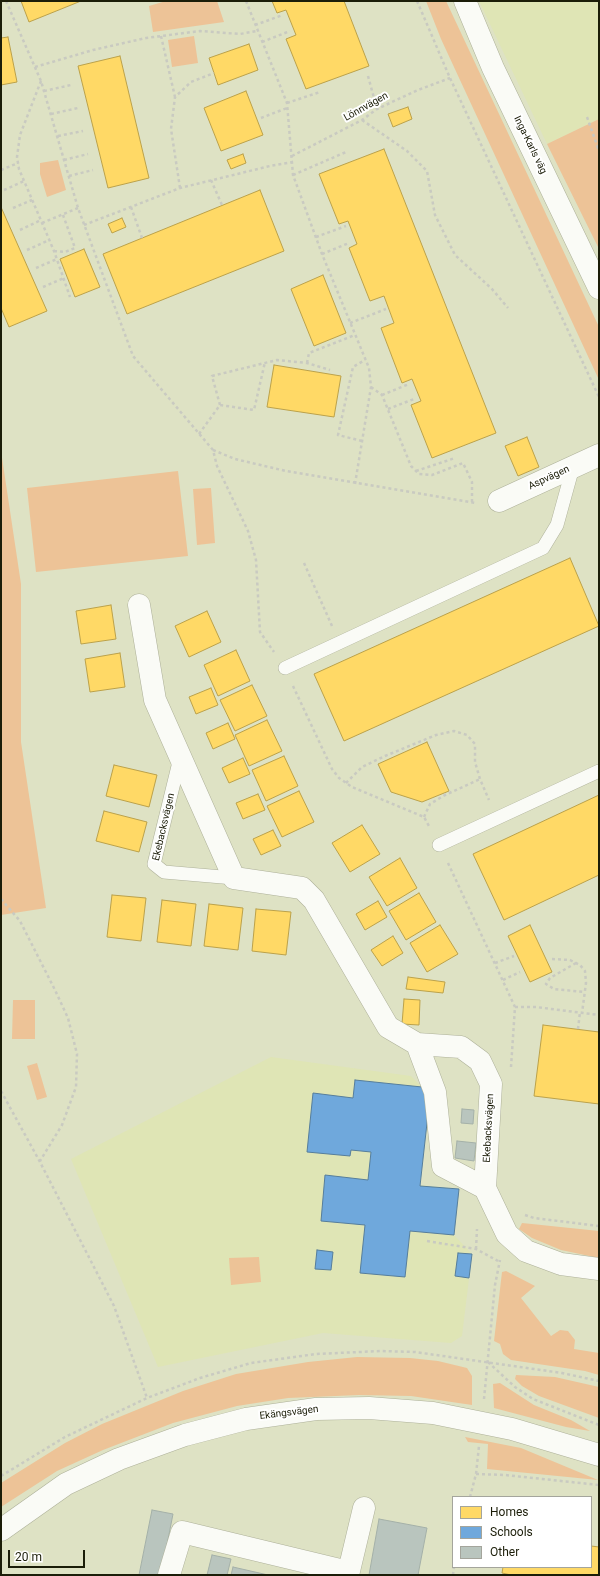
<!DOCTYPE html>
<meta charset="utf-8">
<style>
body{margin:0}
#map{position:relative;width:600px;height:1576px;overflow:hidden;background:#dee2c4;font-family:Roboto,sans-serif}
canvas{display:block}
.frame{position:absolute;inset:0;border:2px solid #1b1d08;pointer-events:none}
.legend{position:absolute;left:452px;top:1496px;width:140px;height:72px;box-sizing:border-box;background:#fff;border:1px solid #a4a59c;margin:0;padding:5px 7px;list-style:none;font-size:12px;color:#1b1d08}
.legend li{display:flex;align-items:center;gap:8px;height:20px}
.legend b{width:20px;border:1px solid #a4a59c}
.scale{position:absolute;left:8px;top:1550px;width:77px;height:18px;box-sizing:border-box;border:2px solid #1b1d08;border-top:0;padding-left:5px;font-size:12px;line-height:14px;white-space:nowrap;color:#1b1d08;-webkit-text-stroke:3px #fff;paint-order:stroke}
</style>
<div id="map">
<canvas width="600" height="1576"></canvas>
<div class="frame"></div>
<ul class="legend">
<li><b style="height:11px;background:#ffd966"></b>Homes</li>
<li><b style="height:11px;background:#6fa8dc"></b>Schools</li>
<li><b style="height:11px;background:#b9c5be"></b>Other</li>
</ul>
<div class="scale">20 m</div>
</div>
<script>
const ctx = document.querySelector('canvas').getContext('2d');
ctx.lineJoin = 'round';
function fillPath(path, color) { ctx.fillStyle = color; ctx.fill(path, 'evenodd'); }
const shape = rows => new Path2D(rows.map(r => 'M' + r).join(''));
function strokePath(path, color, width, dash) { ctx.strokeStyle = color; ctx.lineWidth = width; ctx.lineCap = dash ? 'butt' : 'round'; ctx.setLineDash(dash || []); ctx.stroke(path); }
function label(font, color, halo, rows, align = 'center') {
  ctx.font = font + ' Roboto,sans-serif'; ctx.lineWidth = 4; ctx.setLineDash([]); ctx.textBaseline = 'middle'; ctx.strokeStyle = halo; ctx.fillStyle = color; for (const [text, x, y, turn = 0] of rows) {
    ctx.save(); ctx.translate(x, y); ctx.rotate((+turn || 0) * Math.PI / 180); ctx.textAlign = isNaN(turn) ? turn : align; if (halo) ctx.strokeText(text, 0, 0); ctx.fillText(text, 0, 0); ctx.restore();
  }
}
const built = shape([
 [479,1,599,1,599,119,547,144],
 [271,1057,411,1076,422,1087,420,1185,459,1189,454,1235,472,1254,462,1336,451,1343,323,1333,158,1367,71,1159]
]);
const green = shape([
 [166,1,217,1,224,22,153,32,149,6],
 [426,1,446,1,599,327,599,380,441,39],
 [194,36,198,63,172,67,168,40],
 [599,119,599,249,547,144],
 [58,160,66,190,47,197,40,174,40,163],
 [1,451,21,584,21,742,46,908,1,915],
 [178,471,188,556,36,572,27,488],
 [211,488,215,543,197,545,193,489],
 [13,1000,35,1000,35,1039,12,1039],
 [37,1063,47,1097,37,1100,27,1066],
 [522,1223,599,1231,599,1258,561,1250,532,1238,519,1229],
 [259,1257,261,1282,231,1285,229,1258],
 [506,1271,535,1286,521,1298,551,1336,560,1330,568,1331,575,1340,574,1349,599,1353,599,1375,585,1371,511,1360,503,1354,500,1344,494,1341,502,1272],
 [357,1357,410,1358,438,1361,467,1368,472,1376,472,1405,411,1396,359,1395,288,1398,237,1406,173,1423,103,1450,57,1471,1,1507,1,1483,65,1443,102,1424,183,1391,236,1374,308,1362],
 [516,1375,555,1377,599,1387,599,1418,539,1396,522,1386,515,1379],
 [500,1383,534,1405,571,1420,590,1431,566,1427,494,1408,493,1384],
 [465,1437,521,1448,598,1480,487,1469,488,1444,468,1442]
]);
const homes = shape([
 [21,1,81,1,29,22,21,1],
 [272,1,344,1,369,66,306,89,286,39,296,35,286,10,277,13,272,1],
 [8,37,17,82,1,85,1,38,8,37],
 [249,44,258,70,218,85,209,58,249,44],
 [120,56,149,178,108,188,78,66,120,56],
 [246,91,263,135,221,151,204,108,246,91],
 [408,107,412,119,393,127,388,114,408,107],
 [384,149,496,433,432,458,411,405,421,401,412,379,402,383,381,328,394,323,384,296,370,301,349,248,357,244,348,221,339,224,319,174,384,149],
 [243,154,246,163,231,169,227,160,243,154],
 [260,190,284,251,127,314,103,254,260,190],
 [1,207,47,311,9,327,1,308,1,207],
 [122,218,126,227,112,233,108,224,122,218],
 [84,249,100,287,75,297,60,259,84,249],
 [323,275,346,333,314,346,291,289,323,275],
 [274,365,341,376,334,417,267,407,274,365],
 [527,437,539,467,518,476,505,446,527,437],
 [570,558,599,626,344,741,314,674,570,558],
 [111,605,116,639,81,644,76,611,111,605],
 [207,611,221,642,189,657,175,626,207,611],
 [236,650,250,681,218,696,204,665,236,650],
 [120,653,125,687,90,692,85,659,120,653],
 [252,685,267,716,235,731,220,700,252,685],
 [211,688,218,705,196,714,189,697,211,688],
 [267,720,282,751,249,766,235,735,267,720],
 [228,723,235,739,213,749,206,733,228,723],
 [427,742,449,791,422,802,391,792,378,764,427,742],
 [284,756,298,786,266,801,252,770,284,756],
 [243,758,250,774,229,783,222,768,243,758],
 [114,765,157,775,149,807,106,796,114,765],
 [299,791,314,822,282,837,267,806,299,791],
 [258,794,265,810,243,819,236,803,258,794],
 [599,795,599,875,504,920,473,854,599,795],
 [104,811,147,822,139,852,96,841,104,811],
 [362,825,380,854,350,872,332,843,362,825],
 [273,830,281,846,261,855,253,839,273,830],
 [400,858,417,888,387,906,369,877,400,858],
 [419,893,436,922,406,940,389,911,419,893],
 [112,895,146,898,141,941,107,937,112,895],
 [162,900,196,904,191,946,157,942,162,900],
 [378,901,387,917,365,930,356,914,378,901],
 [209,904,243,908,238,950,204,946,209,904],
 [256,909,291,912,286,955,252,951,256,909],
 [440,925,458,954,427,972,410,943,440,925],
 [530,925,552,972,530,982,508,936,530,925],
 [393,936,403,953,382,966,371,950,393,936],
 [408,977,445,982,443,993,406,989,408,977],
 [404,999,420,1000,419,1025,402,1024,404,999],
 [543,1025,599,1032,599,1104,534,1096,543,1025],
 [591,1546,599,1547,599,1575,511,1575,502,1573,503,1567,591,1567,591,1546]
]);
const schools = shape([
 [355,1080,422,1087,429,1105,420,1186,459,1189,454,1235,410,1231,405,1277,360,1273,365,1225,321,1221,325,1175,368,1180,371,1152,351,1150,350,1156,307,1152,313,1093,353,1098,355,1080],
 [317,1250,333,1252,331,1270,315,1269,317,1250],
 [458,1253,472,1254,469,1278,455,1276,458,1253]
]);
const building = shape([
 [462,1109,474,1110,473,1124,461,1123,462,1109],
 [457,1141,476,1143,474,1161,455,1158,457,1141],
 [152,1510,173,1514,161,1575,139,1575,152,1510],
 [379,1519,427,1528,418,1575,369,1575,379,1519],
 [212,1555,231,1559,227,1575,207,1575,212,1555],
 [233,1567,268,1575,231,1575,233,1567]
]);
const path = shape([
 [6,1,41,81,78,208,133,356,213,450,217,466,248,531,256,560,260,632,274,652],
 [246,1,287,103,293,175,322,254,369,368,371,387,355,484],
 [417,1,450,78,599,397],
 [255,25,283,15],
 [161,36,175,97],
 [262,42,290,31],
 [35,67,93,50,146,38,200,31,240,34,257,31],
 [368,76,377,109],
 [41,81,20,135,17,157,19,169,54,251,70,297],
 [44,91,71,85],
 [287,103,320,92],
 [51,114,78,108],
 [587,117,598,148,599,148],
 [261,118,287,108],
 [362,120,407,151,427,171,435,215,455,255,492,289,508,308],
 [58,136,83,131],
 [292,156,362,120,377,109,418,90,450,78],
 [64,160,88,154],
 [1,170,18,163],
 [293,175,346,152],
 [69,176,93,170],
 [211,180,222,205],
 [180,188,171,129,175,97,191,82,214,73],
 [4,190,24,181],
 [131,207,142,238],
 [13,208,32,200],
 [42,223,78,208],
 [84,225,180,188,270,166,293,162],
 [20,230,41,220],
 [316,237,346,226],
 [27,250,49,240],
 [54,251,65,252,75,248,63,215],
 [322,254,349,243],
 [36,268,57,259],
 [43,287,64,278],
 [350,323,386,309],
 [307,363,309,353,355,335],
 [371,387,382,395,411,466,419,474,432,475,463,463,472,482,472,503],
 [382,395,409,384],
 [220,405,212,376,277,360,307,363,330,370],
 [388,409,414,399],
 [199,434,220,405,254,410,265,362],
 [362,441,338,435,353,367,365,360],
 [213,450,235,459,286,471,476,503],
 [416,471,455,458],
 [304,563,332,626],
 [293,686,332,769,339,778,352,787,424,817,430,828],
 [346,783,362,767,385,756,436,735,454,731,467,735,475,744,475,762,480,779,489,800],
 [424,817,430,804,445,795,480,779],
 [448,863,515,1007,511,1067],
 [1,899,20,921,55,990,68,1018,77,1054,76,1087,62,1125,40,1161],
 [552,959,570,960,580,965,585,971,586,983,582,1013],
 [495,963,514,956],
 [576,963,550,978,546,984,554,989,584,992],
 [503,980,520,972],
 [515,1007,536,1007,599,1015],
 [578,1029,580,1012],
 [1,1091,40,1162,114,1306,147,1398],
 [525,1215,534,1218,599,1226],
 [427,1241,476,1249,498,1261],
 [476,1249,477,1229],
 [488,1362,515,1387,533,1399,599,1425],
 [484,1399,495,1285,500,1260],
 [476,1474,505,1475,599,1485],
 [1,1476,65,1437,147,1398,200,1378,251,1363,316,1354,381,1351,415,1352,562,1373,599,1381],
 [470,1497,476,1474,479,1446],
 [453,1575,454,1567]
]);
const lane = shape([
 [285,668,543,548,557,525,573,467],
 [180,758,154,864,164,872,234,878],
 [439,845,599,771]
]);
const street = shape([
 [499,501,599,455],
 [139,605,155,700,234,878,302,888,314,900,388,1027,417,1044,461,1047,480,1061,491,1084,485,1188,507,1234,526,1251,561,1264,599,1269],
 [417,1044,435,1092,443,1166,485,1188],
 [169,1575,182,1532,348,1572],
 [348,1575,364,1508]
]);
const secondary = shape([
 [465,1,493,68,599,288],
 [1,1530,66,1484,119,1459,185,1435,246,1419,316,1409,369,1408,433,1413,512,1429,599,1455]
]);
const streetNames = [
 ["Lönnvägen",366,107,-29],
 ["Inga-Karls väg",530,145,64],
 ["Aspvägen",549,478,-25],
 ["Ekebacksvägen",164,827,-77],
 ["Ekebacksvägen",489,1128,-87],
 ["Ekängsvägen",289,1413,-7]
];
fillPath(built, '#dfe5b5');
fillPath(green, '#edc397');
fillPath(homes, '#ffd966');
strokePath(homes, '#bba14a', 1);
fillPath(schools, '#6fa8dc');
strokePath(schools, '#567e9c', 1);
fillPath(building, '#b9c5be');
strokePath(building, '#a4b0a8', 1);
strokePath(lane, '#adb099', 14);
strokePath(street, '#adb099', 23);
strokePath(secondary, '#adb099', 23);
strokePath(path, '#c9cac1', 2.5, [3, 3]);
strokePath(lane, '#fafbf6', 13);
strokePath(street, '#fafbf6', 22);
strokePath(secondary, '#fafbf6', 22);
label('10px', '#1b1d08', '#fff', streetNames);
</script>
